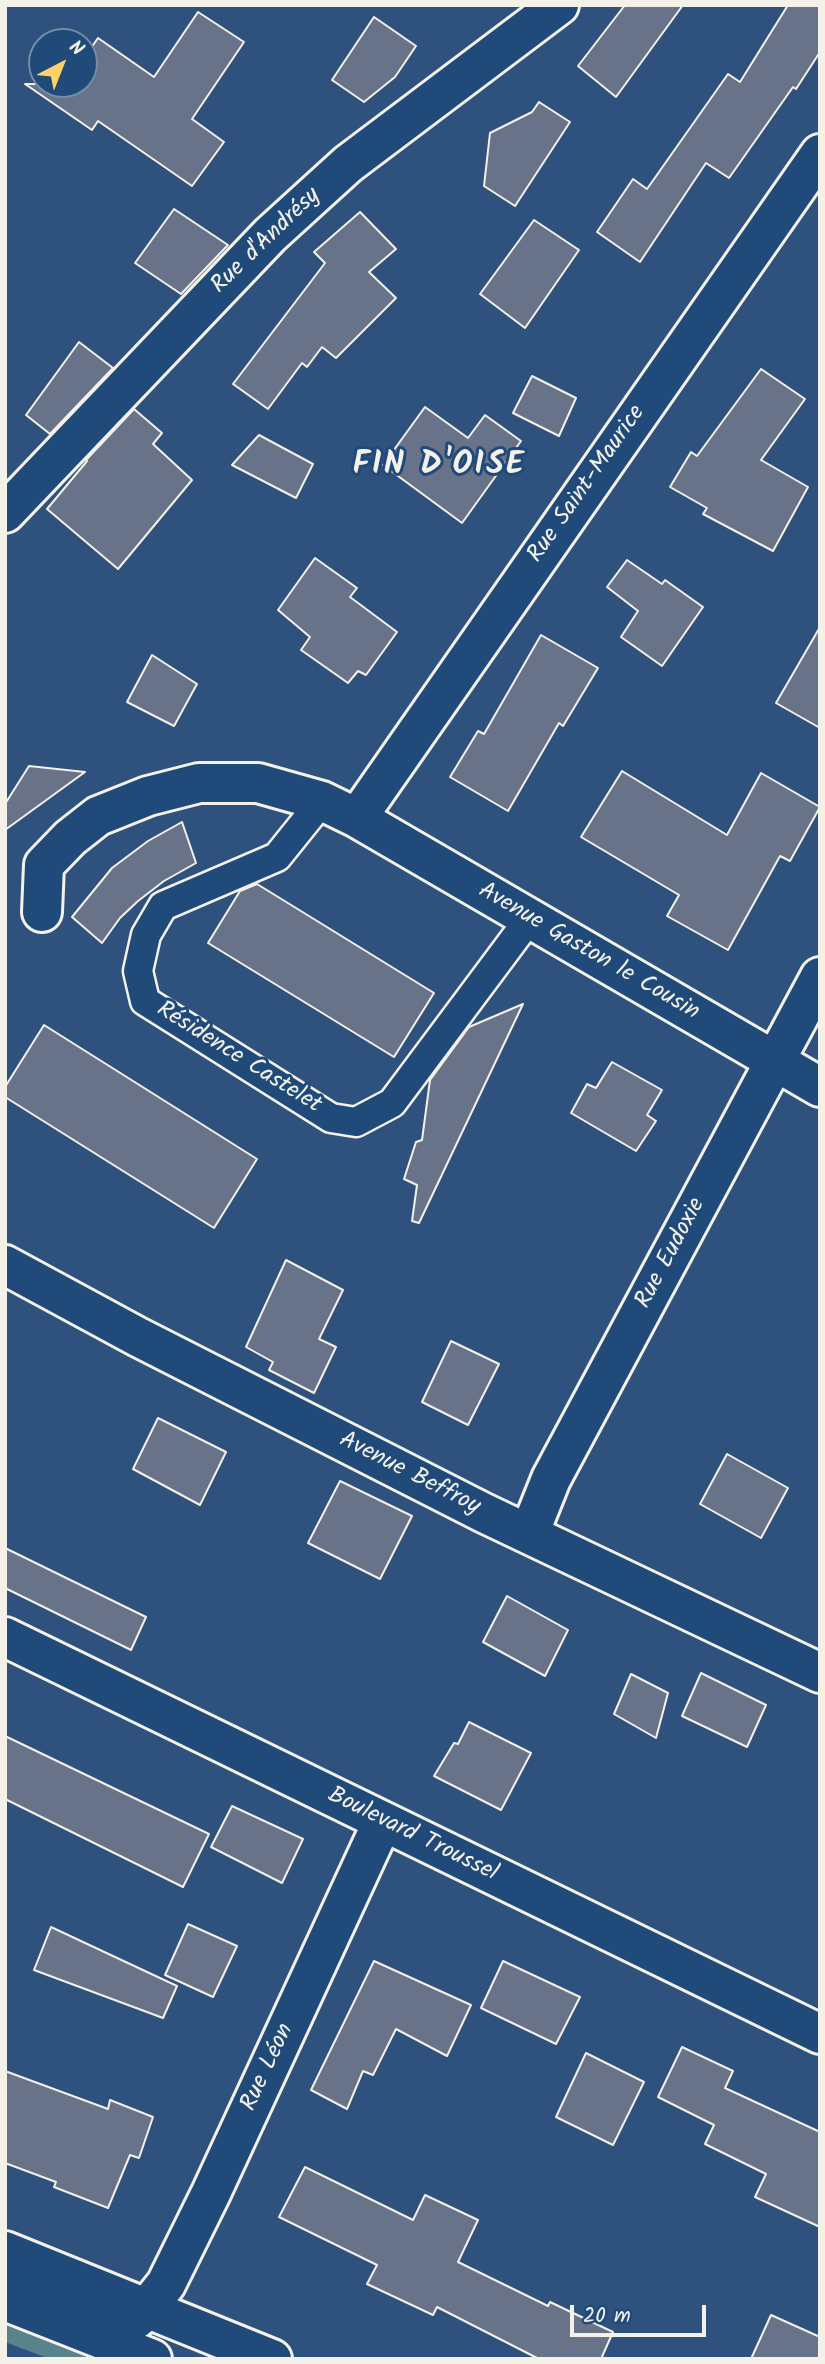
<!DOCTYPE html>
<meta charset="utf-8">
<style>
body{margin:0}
#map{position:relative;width:825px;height:2364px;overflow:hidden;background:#2e527d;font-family:Kalam,sans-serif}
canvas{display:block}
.frame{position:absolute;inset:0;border:7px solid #f4f1e8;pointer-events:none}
.north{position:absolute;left:28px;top:28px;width:70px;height:70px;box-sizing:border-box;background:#1f4a7a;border:2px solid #748da6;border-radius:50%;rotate:42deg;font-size:19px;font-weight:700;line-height:28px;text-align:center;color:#f4f1e8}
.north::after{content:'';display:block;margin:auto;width:24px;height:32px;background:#ffd166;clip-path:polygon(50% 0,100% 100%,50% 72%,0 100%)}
.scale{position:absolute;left:570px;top:2305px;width:136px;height:32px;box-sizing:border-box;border:4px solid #f4f1e8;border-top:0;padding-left:9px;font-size:21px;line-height:24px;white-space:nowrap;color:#f4f1e8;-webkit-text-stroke:5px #1f4a7a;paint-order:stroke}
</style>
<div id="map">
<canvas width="825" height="2364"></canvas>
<div class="frame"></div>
<div class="north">N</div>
<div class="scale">20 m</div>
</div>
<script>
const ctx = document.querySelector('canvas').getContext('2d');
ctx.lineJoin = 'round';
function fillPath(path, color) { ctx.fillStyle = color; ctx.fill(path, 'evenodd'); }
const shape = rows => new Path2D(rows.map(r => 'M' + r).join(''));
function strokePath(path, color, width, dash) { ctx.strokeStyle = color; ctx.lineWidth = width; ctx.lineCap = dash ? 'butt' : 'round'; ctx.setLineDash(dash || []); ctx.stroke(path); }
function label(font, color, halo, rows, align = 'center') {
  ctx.font = font + ' Kalam,sans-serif'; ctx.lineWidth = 6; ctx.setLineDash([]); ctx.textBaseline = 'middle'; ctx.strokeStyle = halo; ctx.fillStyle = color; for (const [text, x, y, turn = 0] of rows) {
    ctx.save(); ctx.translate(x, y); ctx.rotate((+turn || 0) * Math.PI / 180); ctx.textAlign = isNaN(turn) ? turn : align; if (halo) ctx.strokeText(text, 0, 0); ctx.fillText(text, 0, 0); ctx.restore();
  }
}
const green = shape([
 [5,2319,103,2359,50,2359,5,2342]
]);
const building = shape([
 [625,5,683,5,616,97,578,66,625,5],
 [788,5,820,5,820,52,796,89,793,87,729,178,706,163,640,262,597,232,633,179,647,189,728,74,740,82,788,5],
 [198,12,244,42,192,119,224,142,192,186,98,121,92,130,25,84,84,84,84,58,98,38,154,77,198,12],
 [374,17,416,46,395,77,364,102,332,80,374,17],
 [539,102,570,122,515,206,484,186,490,133,532,112,539,102],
 [174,209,228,245,181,294,135,263,174,209],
 [360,212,396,249,369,272,396,298,336,358,322,347,307,367,302,363,268,409,233,384,325,263,314,252,360,212],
 [534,220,579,250,525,328,480,294,534,220],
 [79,342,113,368,50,434,26,415,79,342],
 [761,369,805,399,761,460,808,487,773,551,703,514,707,508,670,487,691,452,697,456,761,369],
 [532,376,576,398,559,436,513,413,532,376],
 [425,407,468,438,485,415,521,441,462,523,383,465,425,407],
 [134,409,162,433,153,444,192,480,118,569,47,509,87,461,86,460,134,409],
 [259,435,313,464,296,498,232,465,259,435],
 [315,558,357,588,350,597,397,632,366,675,358,671,348,683,301,650,310,637,278,610,315,558],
 [627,560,662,584,665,580,703,607,662,666,621,637,638,611,607,587,627,560],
 [820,627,820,728,776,703,820,627],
 [541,635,598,668,563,726,559,723,508,811,450,777,478,731,484,734,541,635],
 [152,655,197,684,174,726,127,702,152,655],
 [29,766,85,772,5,830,5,804,29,766],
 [622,771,727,835,761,773,820,807,790,861,780,856,728,950,667,916,679,895,581,837,622,771],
 [182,822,196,863,164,881,138,901,120,918,102,943,72,917,112,868,148,841,182,822],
 [257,884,434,993,394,1057,208,943,240,891,257,884],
 [523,1004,419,1223,412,1221,417,1185,404,1179,416,1142,422,1140,430,1080,469,1027,523,1004],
 [44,1025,257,1159,214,1228,5,1097,5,1087,44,1025],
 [612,1062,662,1090,647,1115,656,1121,636,1151,571,1113,587,1084,596,1088,612,1062],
 [286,1260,343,1290,319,1339,336,1347,314,1393,269,1370,273,1362,246,1347,286,1260],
 [451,1341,499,1364,468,1425,422,1402,451,1341],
 [158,1418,226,1452,200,1505,133,1469,158,1418],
 [727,1454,788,1488,761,1538,700,1504,727,1454],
 [340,1481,412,1516,380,1579,308,1543,340,1481],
 [5,1548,146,1617,131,1650,5,1588,5,1548],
 [507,1596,568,1630,545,1676,483,1642,507,1596],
 [701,1673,766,1705,747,1747,682,1716,701,1673],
 [631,1674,668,1693,656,1738,614,1714,631,1674],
 [469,1722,531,1753,501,1810,434,1776,454,1743,458,1744,469,1722],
 [5,1736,209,1834,183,1887,5,1799,5,1736],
 [232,1806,303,1839,282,1883,211,1847,232,1806],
 [188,1924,237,1946,213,1997,165,1975,188,1924],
 [51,1927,177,1986,163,2018,34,1970,51,1927],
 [374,1961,471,2005,447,2056,396,2029,373,2075,363,2071,347,2109,311,2090,374,1961],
 [503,1961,580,1997,556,2044,481,2008,503,1961],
 [682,2047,733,2071,725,2088,820,2132,820,2227,755,2197,766,2174,705,2144,714,2125,658,2097,682,2047],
 [586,2053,644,2082,613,2145,556,2117,586,2053],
 [5,2071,108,2109,110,2100,153,2117,139,2158,130,2155,108,2208,54,2187,56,2182,5,2163,5,2071],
 [305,2167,413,2220,425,2195,478,2220,458,2262,548,2306,550,2302,613,2332,601,2359,539,2359,437,2307,433,2315,367,2284,377,2265,279,2217,305,2167],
 [771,2315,820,2337,820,2359,751,2359,771,2315]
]);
const lane = shape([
 [322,801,277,857,163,906,146,935,138,971,145,1001,331,1118,356,1122,392,1103,530,918]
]);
const street = shape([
 [357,818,820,154],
 [42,912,44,865,70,838,98,816,148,796,199,783,258,783,322,801,357,818,820,1087],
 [5,1265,138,1337,484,1513,820,1673],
 [529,1534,551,1479,820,977],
 [5,1637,820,2034],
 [5,2281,106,2320,121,2323,135,2320,141,2315,166,2284,211,2193,382,1823]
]);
const secondary = shape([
 [5,513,270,235,348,164,559,5],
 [5,2251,272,2359],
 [5,2301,152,2359]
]);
const streetNames = [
 ["Rue d'Andrésy",267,242,-44],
 ["Rue Saint-Maurice",588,485,-55],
 ["Avenue Gaston le Cousin",588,953,30],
 ["Résidence Castelet",238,1059,32],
 ["Rue Eudoxie",672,1254,-62],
 ["Avenue Beffroy",409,1475,27],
 ["Boulevard Troussel",412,1836,26],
 ["Rue Léon",269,2068,-65]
];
const districtNames = [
 ["FIN D'OISE",439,468]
];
fillPath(green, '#59838a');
fillPath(building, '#687289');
strokePath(building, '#f4f1e8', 2);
strokePath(lane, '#f4f1e8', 33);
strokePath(street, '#f4f1e8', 44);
strokePath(secondary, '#f4f1e8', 44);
strokePath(lane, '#1f4a7a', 28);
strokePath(street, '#1f4a7a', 38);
strokePath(secondary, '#1f4a7a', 38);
label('24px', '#f4f1e8', '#1f4a7a', streetNames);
ctx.letterSpacing = '2px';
label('bold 32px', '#f4f1e8', '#1f4a7a', districtNames);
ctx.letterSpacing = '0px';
</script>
